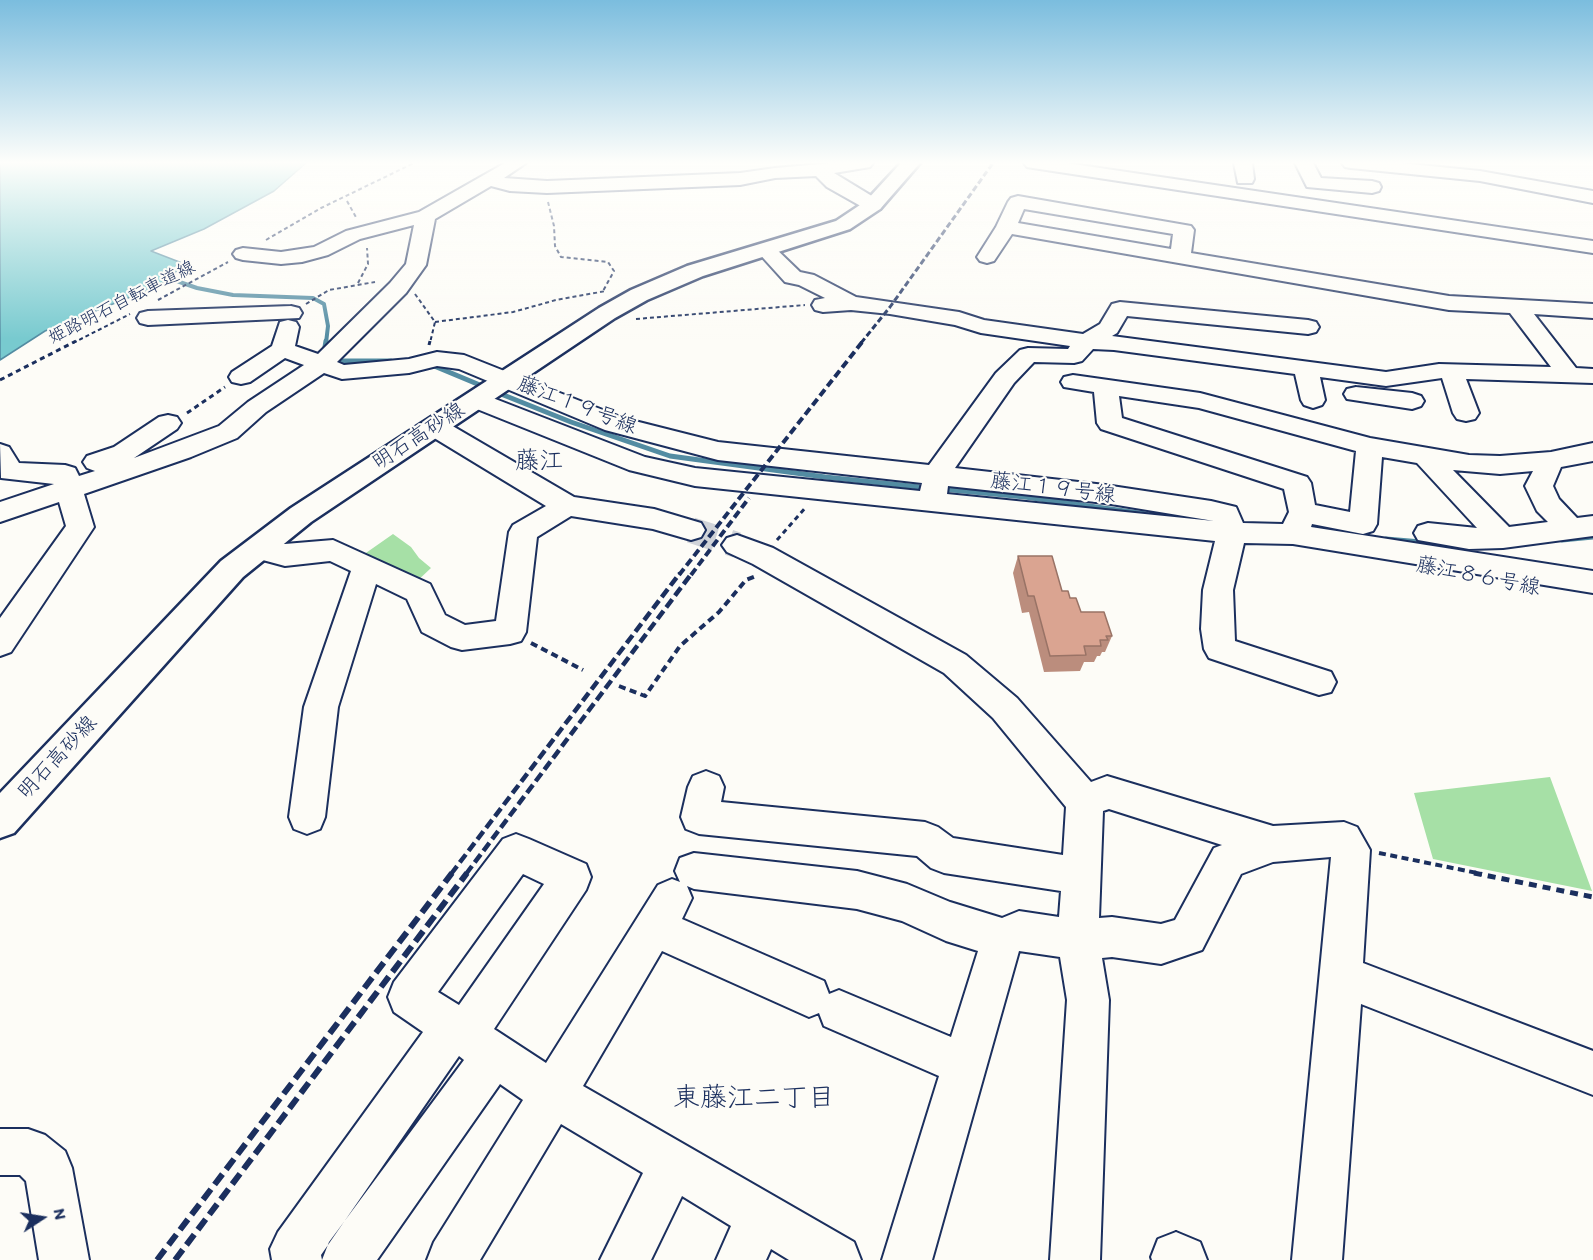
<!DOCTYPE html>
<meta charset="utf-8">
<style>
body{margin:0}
#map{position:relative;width:1593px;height:1260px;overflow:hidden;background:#fdfcf7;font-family:Itim,sans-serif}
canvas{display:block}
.north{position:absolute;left:12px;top:1188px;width:60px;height:60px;-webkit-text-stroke:4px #fdfcf7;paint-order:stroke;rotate:78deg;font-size:16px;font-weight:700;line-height:24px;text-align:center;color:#1b2f5e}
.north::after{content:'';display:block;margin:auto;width:21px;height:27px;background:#1b2f5e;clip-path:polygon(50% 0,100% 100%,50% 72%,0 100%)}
</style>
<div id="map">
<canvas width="1593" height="1260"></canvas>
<div class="north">N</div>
</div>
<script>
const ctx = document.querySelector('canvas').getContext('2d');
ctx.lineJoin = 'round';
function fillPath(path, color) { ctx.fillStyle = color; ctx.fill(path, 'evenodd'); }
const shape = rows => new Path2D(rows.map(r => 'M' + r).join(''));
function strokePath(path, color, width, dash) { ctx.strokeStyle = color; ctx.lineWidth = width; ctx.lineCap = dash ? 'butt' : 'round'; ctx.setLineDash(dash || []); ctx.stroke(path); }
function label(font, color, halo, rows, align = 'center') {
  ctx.font = font + ' Itim,"Klee One",sans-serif'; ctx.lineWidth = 4.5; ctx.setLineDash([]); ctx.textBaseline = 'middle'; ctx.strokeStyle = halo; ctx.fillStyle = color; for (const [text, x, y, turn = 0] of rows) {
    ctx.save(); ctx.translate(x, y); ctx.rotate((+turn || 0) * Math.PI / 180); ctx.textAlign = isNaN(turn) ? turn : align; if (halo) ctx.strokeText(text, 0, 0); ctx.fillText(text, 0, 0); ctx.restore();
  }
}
const green = shape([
 [393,534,411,547,419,558,431,568,414,584,363,555],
 [1550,777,1592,891,1433,859,1414,793]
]);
const water = shape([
 [0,163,306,163,274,191,204,229,151,251,182,263,171,279,148,290,45,331,0,360,0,163]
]);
const streamFar1 = shape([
 [171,279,197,288,233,295,313,298,324,304,328,326,326,343]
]);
const stream = shape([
 [324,353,326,341],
 [333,358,338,361,391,361],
 [427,363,487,388],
 [496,392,571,422,670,456,825,477,929,488],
 [942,489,1025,497,1146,514],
 [1386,539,1444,544],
 [1562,540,1593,537]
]);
const minorTunnel = shape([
 [691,530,737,545]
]);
const pathFar3 = shape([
 [347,201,357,219],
 [548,202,554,226,555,246,561,257,608,262,614,271,603,291],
 [266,240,321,208,414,163],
 [358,283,368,264,367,248],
 [415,294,435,322,430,343],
 [158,300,228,262],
 [306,304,329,290,375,282],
 [636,319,805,305],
 [435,322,513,312,556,300,606,291],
 [73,343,130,314]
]);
const pathFar2 = shape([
 [429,345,430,341],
 [0,380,76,341],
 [187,413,225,387],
 [777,540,806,507]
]);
const pathFar1 = shape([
 [531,643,583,670],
 [619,686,645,696,680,646,719,612,746,580,756,576],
 [1379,853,1482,874]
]);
const path = shape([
 [1474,873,1593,897]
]);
const minor = shape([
 [505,163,526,163,504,178,547,181,740,173,775,168,833,163,873,163,870,167,834,173,880,201,883,205,880,209,873,211,866,209,827,187,816,176,775,178,740,185,547,193,510,191,491,186,435,219,426,265,406,293,337,362,344,365,409,359,437,352,464,355,623,418,718,442,929,465,996,373,1020,350,1028,348,1068,349,1070,346,981,333,955,325,890,314,851,310,823,312,815,310,812,305,815,300,825,298,799,285,785,282,756,250,759,246,766,244,773,246,800,272,814,275,856,297,959,312,984,320,1083,334,1100,324,1112,304,1120,302,1308,320,1316,322,1319,327,1316,332,1308,334,1127,316,1117,333,1112,336,1386,372,1439,364,1551,367,1510,313,1449,310,1012,234,994,261,987,263,980,261,977,257,996,227,1008,202,1011,198,1018,196,1191,226,1194,230,1191,253,1449,296,1593,304,1593,318,1534,314,1576,368,1593,369,1593,383,1466,379,1479,413,1475,419,1466,421,1457,419,1453,413,1442,378,1386,386,1320,377,1325,400,1322,405,1313,408,1304,405,1301,400,1295,374,1114,350,1093,349,1082,361,1074,363,1034,362,1014,383,955,468,1105,485,1211,501,1236,507,1243,523,1283,524,1289,512,1284,489,1101,429,1097,423,1094,392,1064,387,1061,382,1064,377,1073,375,1200,393,1370,438,1469,455,1500,456,1551,452,1593,443,1593,461,1561,467,1553,486,1559,499,1577,518,1593,516,1593,536,1503,548,1469,549,1418,540,1414,533,1418,526,1428,523,1477,528,1417,463,1382,457,1377,524,1373,531,1363,534,1312,524,1311,527,1593,571,1593,593,1293,544,1244,543,1233,590,1235,641,1331,672,1336,682,1331,692,1319,695,1209,658,1204,649,1201,629,1203,590,1215,541,695,486,629,470,467,405,464,400,467,395,476,392,485,395,645,457,695,468,920,491,922,483,718,460,605,430,459,369,437,366,409,373,342,379,324,373,266,412,237,438,191,457,84,494,94,527,11,652,0,656,0,618,66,526,59,502,0,522,0,502,54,484,1,478,0,444,9,447,19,463,65,465,75,468,79,476,95,471,87,468,83,462,87,456,114,447,159,417,168,415,177,417,181,423,177,429,134,458,219,426,248,402,304,365,285,358,250,382,241,384,232,382,229,377,232,372,272,346,280,322,288,320,296,322,299,327,295,346,318,354,390,283,406,264,414,225,360,239,328,255,302,262,281,264,243,260,236,258,233,254,236,250,243,248,281,252,314,247,346,231,419,212,505,163],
 [1024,209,1173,234,1171,249,1018,223,1024,209],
 [1119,396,1199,408,1356,451,1350,512,1315,505,1311,483,1307,477,1122,418,1119,396],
 [1453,470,1500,474,1533,471,1525,486,1537,511,1548,522,1509,527,1453,470],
 [948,486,1105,503,1214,521,947,494,948,486],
 [1024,163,1066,163,1593,241,1593,253,1033,168,1027,167,1024,163],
 [1234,163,1252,163,1254,179,1252,183,1238,183,1234,163],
 [1295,163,1313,163,1321,178,1372,181,1379,183,1381,187,1379,191,1372,193,1307,187,1295,163],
 [1342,163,1400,163,1480,171,1593,191,1593,203,1480,181,1351,168,1345,167,1342,163],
 [291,306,299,308,302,313,299,318,148,325,140,323,137,318,140,313,148,311,291,306],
 [1356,387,1412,393,1421,396,1424,401,1421,406,1412,409,1347,399,1344,394,1347,389,1356,387],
 [435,419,444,421,574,497,654,509,701,523,705,530,701,537,691,540,653,529,571,516,537,537,526,632,521,641,510,644,462,650,451,647,422,632,407,599,376,584,338,707,325,817,320,829,307,834,294,829,289,817,304,707,351,571,330,561,285,566,248,556,243,549,248,542,258,539,285,544,333,540,430,584,445,615,465,625,496,621,509,532,513,525,546,506,426,433,422,427,426,421,435,419],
 [737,535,773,548,966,655,1017,698,1091,782,1107,776,1273,826,1344,822,1357,827,1370,850,1363,963,1593,1051,1593,1095,1361,1004,1342,1260,1292,1260,1331,857,1273,862,1241,874,1202,950,1161,964,1112,957,1102,958,1109,1000,1100,1260,1050,1260,1067,1000,1060,957,1019,951,932,1260,882,1260,939,1076,824,1026,819,1013,809,1017,662,951,583,1086,854,1242,861,1260,789,1260,771,1249,766,1260,716,1260,731,1226,682,1196,651,1260,600,1260,643,1173,561,1124,480,1260,427,1260,434,1242,523,1100,500,1084,377,1260,322,1260,329,1242,464,1060,459,1056,321,1255,322,1260,272,1260,270,1249,278,1232,423,1032,394,1012,388,997,394,982,503,839,516,834,529,839,586,864,591,877,586,890,494,1029,546,1063,658,885,672,879,680,882,675,871,680,858,694,853,857,871,907,884,950,902,1002,918,1019,911,1059,917,1061,891,944,873,931,868,917,856,699,834,686,829,681,817,688,787,693,776,706,771,719,776,724,787,721,802,925,822,938,827,953,838,1063,855,1066,807,993,718,944,673,753,564,727,552,722,545,727,538,737,535],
 [1109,809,1222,845,1214,848,1175,920,1161,924,1112,917,1099,918,1103,811,1109,809],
 [523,874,544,884,459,1005,438,992,523,874],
 [687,886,694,889,857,909,902,921,946,941,978,951,951,1037,839,990,829,994,824,981,682,919,692,898,687,886],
 [0,1129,28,1129,45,1135,65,1151,72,1168,89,1260,39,1260,26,1181,20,1175,0,1175,0,1129],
 [1176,1232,1200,1242,1207,1260,1152,1260,1151,1257,1158,1239,1176,1232]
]);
const major = shape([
 [901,163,920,163,880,209,850,229,703,276,647,300,615,318,311,522,243,577,14,833,0,838,0,793,221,561,291,508,599,308,631,290,687,266,836,221,866,201,901,163]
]);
const railFar3 = shape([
 [861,343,890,307,993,163]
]);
const railFar2 = shape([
 [679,575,863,341],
 [691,575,749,498]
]);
const railFar1 = shape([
 [451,874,680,573],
 [466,874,692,573]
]);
const rail = shape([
 [157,1260,452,873],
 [175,1260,467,873]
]);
const wall = shape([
 [1018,556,1062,591,1070,598,1081,612,1112,636,1105,652,1102,652,1100,656,1097,656,1094,662,1084,662,1080,671,1044,672,1029,612,1022,613,1013,573]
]);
const building = shape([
 [1018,556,1052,556,1062,591,1068,591,1070,598,1076,598,1081,612,1104,612,1112,636,1106,636,1108,640,1100,640,1101,646,1084,646,1086,655,1050,656,1034,596,1028,596,1018,556]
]);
const farStreetnames = [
 ["姫路明石自転車道線",122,303,-27]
];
const streetNames = [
 ["藤江１９号線",577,406,21],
 ["明石高砂線",419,437,-33],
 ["藤江１９号線",1053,489,7],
 ["藤江８６号線",1478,577,11],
 ["明石高砂線",58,758,-47]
];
const quarterNames = [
 ["藤江",539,462]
];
const nearNeighbourhoodnames = [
 ["東藤江二丁目",754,1099]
];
fillPath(green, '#a6e0a6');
fillPath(water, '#78cacf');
strokePath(water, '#538ca2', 1.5);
strokePath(streamFar1, '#538ca2', 4);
strokePath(stream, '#538ca2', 5);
strokePath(minorTunnel, '#d0d3d8', 26, [26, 14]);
strokePath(minor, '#1b2f5e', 4);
strokePath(major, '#1b2f5e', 5);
strokePath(pathFar3, '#1b2f5e', 2, [4, 3]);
strokePath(pathFar2, '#1b2f5e', 3, [5, 4]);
strokePath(pathFar1, '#1b2f5e', 4, [7, 4.5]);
strokePath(path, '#1b2f5e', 5, [8, 6]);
fillPath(minor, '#fdfcf7');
fillPath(major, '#fdfcf7');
strokePath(railFar3, '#1b2f5e', 3, [6, 3]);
strokePath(railFar2, '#1b2f5e', 4, [8, 4]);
strokePath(railFar1, '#1b2f5e', 4.5, [10, 4.5]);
strokePath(rail, '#1b2f5e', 6, [13, 6]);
fillPath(wall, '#bb8d7d');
fillPath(building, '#daa491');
strokePath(building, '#997366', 1.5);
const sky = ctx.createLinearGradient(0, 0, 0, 339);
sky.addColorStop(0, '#7bbdde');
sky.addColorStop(0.48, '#fefefb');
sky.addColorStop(1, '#fefefb00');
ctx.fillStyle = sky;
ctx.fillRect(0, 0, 1593, 339);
label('18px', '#1b2f5e', '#fdfcf7', farStreetnames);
label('21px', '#1b2f5e', '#fdfcf7', streetNames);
label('24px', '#1b2f5e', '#fdfcf7', quarterNames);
label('27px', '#1b2f5e', '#fdfcf7', nearNeighbourhoodnames);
</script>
